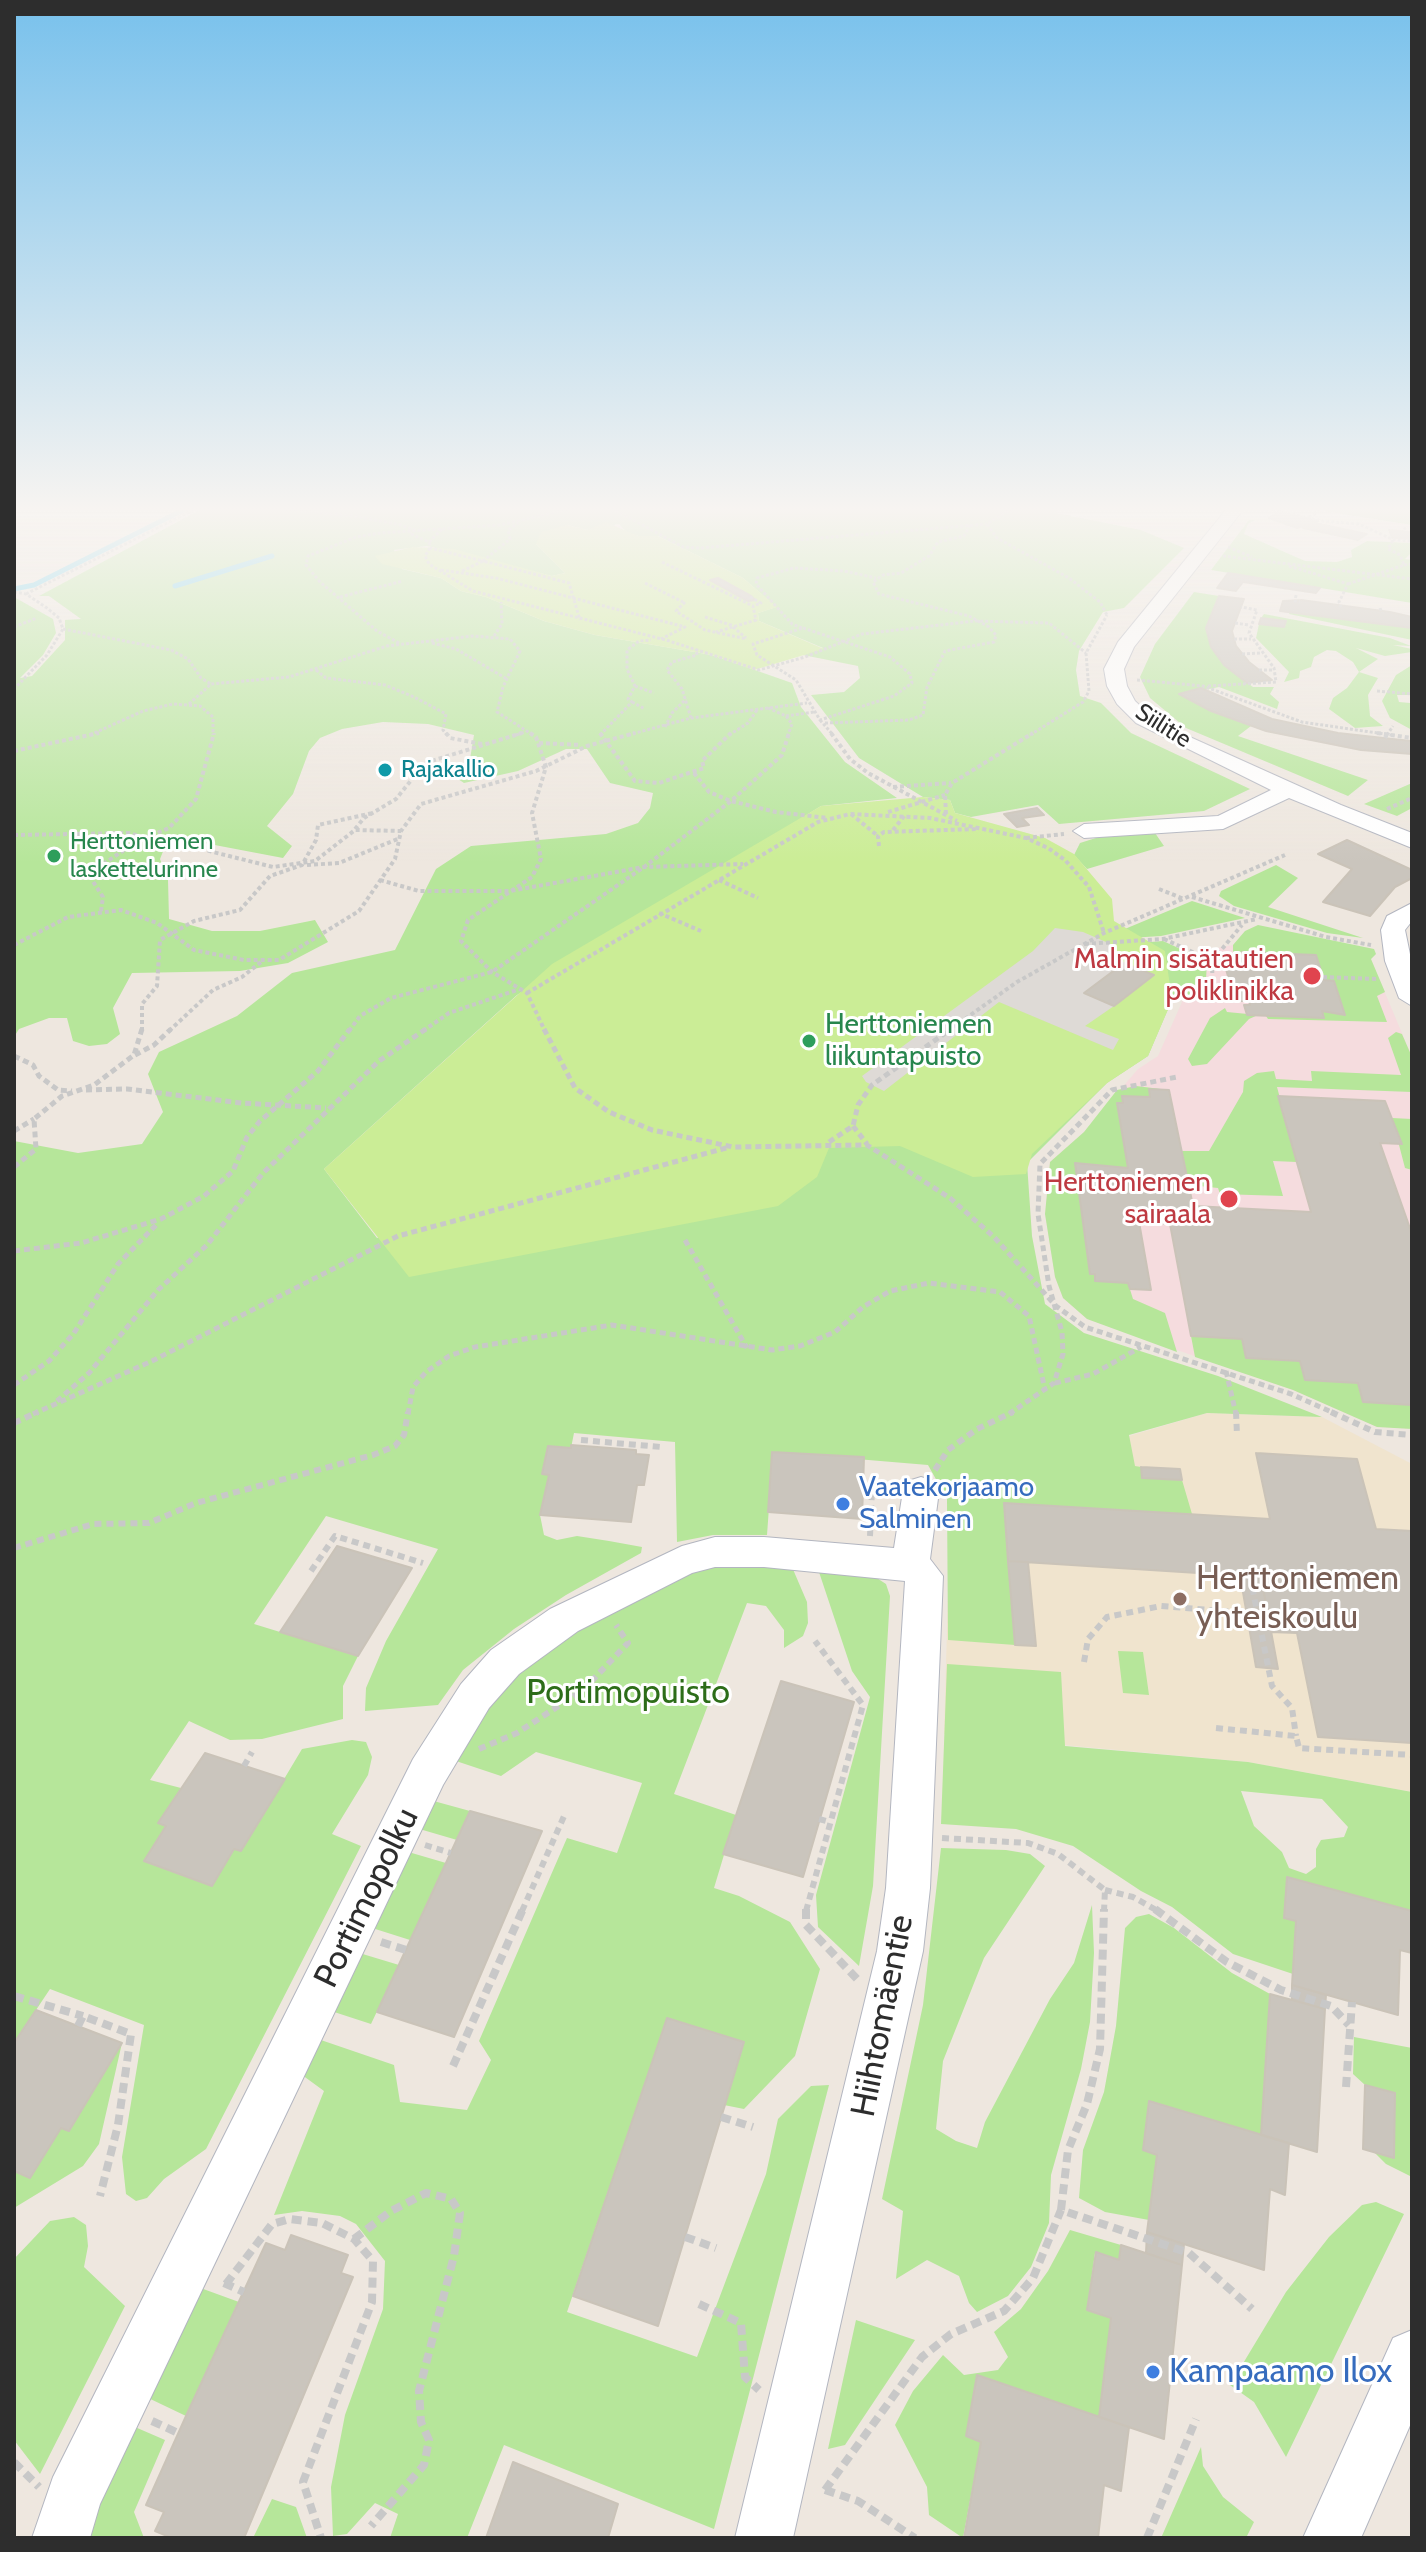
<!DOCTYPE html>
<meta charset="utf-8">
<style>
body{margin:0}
#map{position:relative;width:1426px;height:2552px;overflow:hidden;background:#eee7df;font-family:Cabin,sans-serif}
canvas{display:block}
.frame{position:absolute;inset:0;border:16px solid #2d2d2d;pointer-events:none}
</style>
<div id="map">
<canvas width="1426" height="2552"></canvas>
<div class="frame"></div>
</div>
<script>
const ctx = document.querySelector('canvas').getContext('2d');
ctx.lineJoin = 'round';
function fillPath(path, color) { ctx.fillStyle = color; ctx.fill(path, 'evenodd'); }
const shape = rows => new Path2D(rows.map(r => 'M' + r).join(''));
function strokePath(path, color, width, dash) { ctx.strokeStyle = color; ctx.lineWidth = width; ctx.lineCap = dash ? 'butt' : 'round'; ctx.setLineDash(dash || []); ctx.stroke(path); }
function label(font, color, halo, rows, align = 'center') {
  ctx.font = font + ' Cabin,sans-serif'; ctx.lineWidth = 6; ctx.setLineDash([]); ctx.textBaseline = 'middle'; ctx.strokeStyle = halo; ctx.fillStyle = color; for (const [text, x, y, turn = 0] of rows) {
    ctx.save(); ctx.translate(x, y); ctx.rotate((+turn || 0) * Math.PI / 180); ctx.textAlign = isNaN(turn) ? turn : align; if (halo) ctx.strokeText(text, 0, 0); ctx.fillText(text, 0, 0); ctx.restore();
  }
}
const education = shape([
 [1207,1413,1322,1417,1412,1464,1412,1792,1248,1762,944,1734,949,1559,947,1499,1129,1436]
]);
const medical = shape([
 [1233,945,1367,950,1412,1057,1412,1429,1377,1427,1293,1390,1087,1319,1063,1298,1055,1277,1045,1214,1050,1162,1084,1132,1138,1069,1158,1056,1182,1002,1172,952,1191,953]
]);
const green = shape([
 [209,505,1063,505,1056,513,1141,530,1184,548,1124,608,1103,612,1079,651,1076,670,1080,696,1101,703,1131,733,1250,789,1204,811,1059,824,1038,805,971,817,955,813,950,800,923,797,859,758,811,695,844,692,860,678,858,666,803,655,823,648,759,621,758,613,776,607,743,578,658,536,638,536,626,532,619,524,588,530,567,525,536,544,565,573,552,576,427,546,394,550,402,569,441,578,461,591,486,597,544,621,595,635,712,655,792,683,801,707,845,762,897,798,821,806,517,995,324,1169,377,1238,1113,945,1163,941,1207,961,1205,998,1172,1000,1148,1056,1107,1083,1027,1163,1032,1236,1045,1304,1084,1333,1218,1376,1322,1417,1207,1413,1129,1435,1135,1466,1141,1467,1142,1478,1182,1480,1192,1514,1004,1503,1015,1645,948,1640,947,1499,928,1465,773,1452,767,1535,713,1535,677,1542,675,1442,574,1433,571,1448,548,1447,542,1474,549,1475,540,1515,544,1535,557,1540,577,1536,609,1541,642,1547,641,1553,566,1595,514,1629,463,1670,438,1705,365,1711,366,1688,386,1641,438,1549,326,1516,254,1624,358,1656,343,1686,343,1719,262,1739,230,1740,189,1721,150,1780,181,1788,159,1822,166,1826,144,1861,212,1885,234,1849,241,1851,302,1749,352,1740,366,1742,372,1757,368,1775,332,1834,361,1846,206,2149,164,2179,147,2198,136,2201,126,2194,122,2157,144,2025,50,1989,14,2043,14,1141,78,1153,142,1144,163,1112,148,1074,159,1052,237,1016,292,973,395,950,436,869,471,846,606,834,638,823,650,808,653,793,610,783,587,749,566,749,518,771,464,783,455,777,470,759,474,735,428,724,383,722,342,729,320,738,309,751,293,794,267,826,292,846,283,858,183,839,164,849,160,859,168,880,169,919,212,931,260,931,315,920,328,942,288,963,240,971,132,973,113,1008,120,1034,107,1044,89,1046,73,1041,67,1018,49,1018,19,1029,14,1037,14,597,53,619,56,633,43,655,20,678,32,676,65,640,65,620,81,619,49,596,39,596],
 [1335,505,1412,505,1412,525,1324,511],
 [1249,520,1255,520,1248,524,1244,534,1305,561,1337,562,1352,557,1351,550,1367,541,1412,543,1412,552,1405,559,1412,560,1412,603,1211,570],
 [1194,592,1219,596,1206,628,1211,647,1224,665,1253,687,1274,687,1270,694,1279,702,1277,709,1219,687,1180,695,1251,726,1238,736,1368,780,1348,796,1186,728,1150,698,1140,677,1155,644],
 [1290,612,1412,628,1412,640,1289,614],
 [1264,614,1390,638,1411,646,1393,645,1412,649,1412,652,1385,656,1356,648,1378,659,1359,672,1378,678,1368,695,1369,705,1370,716,1383,726,1355,728,1329,709,1333,698,1347,688,1359,672,1353,662,1336,651,1327,650,1314,657,1311,667,1300,671,1299,678,1284,682,1289,672,1256,638,1259,624,1285,626,1286,621,1261,618],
 [1412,665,1412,695,1397,695,1399,702,1410,703,1412,730,1390,718,1382,701,1396,675],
 [1412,783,1412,808,1397,816,1364,804],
 [1155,833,1164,846,1087,869,1074,855,1080,843,1099,837],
 [1276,865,1298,878,1268,907,1363,938,1327,933,1234,906,1219,896,1221,891],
 [1192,901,1245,918,1161,936,1114,939,1108,936],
 [1258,925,1374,949,1376,954,1371,959,1385,992,1377,996,1387,1022,1268,1019,1266,1016,1324,1018,1322,1011,1345,1014,1334,981,1324,980,1316,955,1233,952,1233,945,1245,931],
 [1225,1008,1227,1012,1258,1015,1249,1019,1207,1064,1192,1066,1188,1059,1210,1018],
 [1396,1032,1402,1034,1412,1057,1412,1092,1277,1087,1297,1162,1273,1161,1283,1196,1220,1194,1218,1188,1199,1186,1190,1191,1182,1151,1209,1151,1243,1092,1244,1081,1257,1073,1274,1071,1276,1079,1312,1081,1311,1071,1401,1075,1388,1038],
 [1136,1086,1169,1090,1149,1089,1150,1097,1122,1096,1123,1103,1117,1104,1128,1168,1075,1164,1090,1274,1095,1274,1096,1281,1128,1283,1133,1299,1165,1313,1177,1352,1087,1319,1063,1298,1055,1277,1045,1214,1050,1162,1084,1132,1117,1090],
 [1392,1118,1412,1119,1412,1170,1405,1168],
 [1191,1336,1242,1339,1246,1358,1300,1361,1358,1383,1364,1402,1412,1405,1412,1429,1377,1427,1293,1390,1195,1357],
 [716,1561,792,1567,807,1602,808,1623,803,1636,784,1648,784,1630,766,1606,747,1603,674,1794,736,1815,714,1888,739,1896,790,1922,820,1969,795,2056,744,2109,724,2105,667,2018,567,2312,697,2357,766,2174,778,2119,811,2086,829,2085,714,2529,504,2445,467,2538,390,2538,398,2514,375,2503,347,2534,333,2536,331,2487,345,2415,383,2309,385,2261,356,2224,340,2216,302,2211,274,2215,324,2091,298,2072,315,2038,394,2065,400,2102,467,2110,491,2060,479,2041,567,1838,617,1853,642,1783,536,1752,501,1776,450,1759,499,1689,564,1638,644,1591],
 [818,1569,872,1575,886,1584,890,1596,873,1886,859,1966,818,1927,816,1895,870,1697,852,1671],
 [1118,1651,1143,1652,1149,1695,1123,1693],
 [947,1664,1061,1672,1065,1746,1248,1762,1412,1792,1412,1911,1287,1878,1284,1917,1296,1921,1293,1974,1233,1954,1172,1907,1141,1891,1073,1846,1016,1829,941,1824],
 [1241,1791,1322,1799,1348,1827,1344,1837,1321,1840,1316,1849,1316,1867,1306,1874,1289,1868,1282,1852,1254,1826],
 [430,1800,470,1811,457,1840,416,1828],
 [941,1848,1006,1850,1030,1854,1045,1866,984,1958,943,2061,936,2129,956,2141,977,2148,985,2122,1050,1999,1074,1963,1092,1905,1094,1953,1090,2022,1081,2069,1051,2175,1049,2223,1031,2267,1008,2296,977,2312,969,2303,959,2276,927,2260,896,2279,903,2211,882,2199,923,2005],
 [405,1851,446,1863,410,1940,369,1927],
 [1149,1914,1174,1928,1232,1973,1270,1994,1261,2135,1150,2101,1143,2150,1157,2155,1149,2220,1105,2212,1079,2198,1083,2150,1104,2092,1116,2026,1125,1928,1136,1917],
 [356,1952,399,1965,371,2024,328,2010],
 [1354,2037,1412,2048,1412,2177,1386,2164,1374,2152,1394,2157,1395,2093,1365,2085,1353,2074],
 [122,2043,99,2144,83,2166,14,2208,14,2171,30,2178,61,2128,69,2131],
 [1376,2202,1404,2214,1286,2457,1254,2402,1230,2385,1286,2292,1329,2237,1362,2205],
 [74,2217,86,2225,88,2246,84,2267,125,2306,40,2474,14,2440,14,2259,50,2221],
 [1070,2230,1121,2245,1119,2260,1095,2253,1087,2309,1111,2318,1099,2417,977,2375,966,2436,981,2442,963,2538,929,2515,927,2487,895,2425,913,2391,943,2355,964,2375,998,2370,1008,2357,994,2332,1021,2309,1048,2271],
 [195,2286,239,2302,186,2416,142,2395],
 [856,2320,915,2340,845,2445,828,2449],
 [128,2424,165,2440,134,2512,144,2538,83,2538],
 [1201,2447,1203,2466,1223,2497,1254,2522,1246,2538,1161,2538],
 [272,2499,296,2507,307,2538,253,2538]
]);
const pitch = shape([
 [606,522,638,536,658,536,743,578,777,607,758,613,759,621,824,649,754,670,712,655,595,635,544,621,486,597,461,591,441,578,382,564,375,556,413,547,454,549,552,576,565,573,536,544,541,532,567,525,588,530],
 [923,797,950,800,955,813,1045,838,1074,854,1112,899,1114,921,1165,951,1172,1000,1148,1056,1107,1083,1032,1154,1026,1174,973,1177,900,1146,829,1148,817,1177,778,1206,409,1277,324,1169,552,964,821,806]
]);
const plaza = shape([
 [1055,928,1083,932,1113,945,1124,963,1084,993,1114,1006,1085,1026,1119,1039,1113,1050,999,1002,884,1091,866,1082,862,1076,1033,951]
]);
const stream = shape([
 [175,586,272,556],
 [14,589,34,585,193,505]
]);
const building = shape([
 [1279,512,1307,518,1318,521,1297,528,1269,518,1279,512],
 [1315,523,1367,534,1358,540,1303,528,1315,523],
 [1389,530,1412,532,1412,539,1392,538,1389,530],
 [1228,573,1320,588,1316,593,1243,582,1236,591,1217,588,1228,573],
 [718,578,751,596,755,600,748,601,710,580,718,578],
 [1219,596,1244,599,1232,631,1236,646,1249,662,1272,680,1247,683,1224,665,1211,647,1206,628,1219,596],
 [1301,600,1390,612,1412,617,1412,628,1280,611,1283,601,1301,600],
 [1261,618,1286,621,1284,627,1259,624,1261,618],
 [1201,688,1272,719,1338,733,1411,741,1412,754,1361,750,1266,731,1211,711,1179,694,1201,688],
 [1037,808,1044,815,1022,818,1029,825,1017,827,1004,814,1037,808],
 [1347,840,1412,870,1412,878,1395,887,1370,916,1323,902,1352,869,1318,854,1347,840],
 [1242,952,1316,955,1324,980,1334,981,1345,1015,1322,1011,1324,1018,1247,1015,1244,1005,1250,1005,1249,1001,1235,1001,1222,955,1244,959,1242,952],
 [1124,963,1154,975,1114,1006,1084,993,1124,963],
 [1149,1089,1169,1090,1193,1206,1311,1212,1278,1096,1385,1101,1402,1144,1380,1143,1412,1234,1412,1405,1363,1402,1358,1383,1305,1380,1300,1361,1246,1358,1242,1339,1191,1336,1170,1224,1139,1222,1151,1290,1130,1289,1128,1283,1095,1281,1095,1274,1090,1274,1075,1163,1128,1168,1117,1103,1123,1103,1122,1096,1150,1097,1149,1089],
 [571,1445,636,1450,636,1454,649,1455,644,1485,637,1485,631,1522,540,1515,549,1475,542,1474,548,1446,571,1448,571,1445],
 [772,1452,864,1457,862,1519,768,1512,772,1452],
 [1256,1453,1357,1459,1376,1529,1412,1531,1412,1743,1318,1737,1297,1633,1271,1632,1261,1577,1008,1561,1004,1503,1270,1519,1256,1453],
 [1141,1467,1180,1469,1182,1480,1142,1478,1141,1467],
 [337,1546,412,1568,358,1656,280,1632,337,1546],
 [1008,1561,1028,1562,1036,1646,1015,1645,1008,1561],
 [1240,1575,1261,1577,1278,1669,1256,1667,1240,1575],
 [781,1681,854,1702,803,1877,723,1854,781,1681],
 [205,1753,285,1779,241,1851,234,1849,212,1886,144,1861,166,1826,158,1823,205,1753],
 [470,1811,542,1831,454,2037,377,2012,470,1811],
 [1287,1877,1412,1911,1412,1953,1400,1950,1398,2015,1292,1985,1296,1921,1284,1918,1287,1877],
 [1292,1985,1326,1995,1325,2009,1292,2000,1292,1985],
 [1270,1994,1325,2009,1317,2152,1261,2135,1270,1994],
 [36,2010,122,2043,69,2131,61,2128,30,2178,14,2171,14,2043,36,2010],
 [667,2018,744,2042,658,2326,573,2296,667,2018],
 [1365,2085,1395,2093,1394,2158,1363,2149,1365,2085],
 [1149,2101,1289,2143,1285,2195,1270,2189,1264,2270,1147,2232,1157,2155,1143,2150,1149,2101],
 [1147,2232,1184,2244,1182,2265,1146,2253,1147,2232],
 [291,2235,348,2255,341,2273,353,2277,244,2538,172,2538,155,2531,164,2512,146,2505,186,2416,266,2243,285,2250,291,2235],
 [1121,2245,1182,2265,1164,2439,1099,2417,1111,2318,1087,2310,1096,2252,1119,2260,1121,2245],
 [977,2375,1129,2427,1121,2491,1104,2485,1098,2538,964,2538,981,2442,966,2436,977,2375],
 [513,2462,618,2504,608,2538,486,2538,513,2462]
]);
const pathFar4 = shape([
 [245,505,355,516,401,525,414,530,411,534],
 [1016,505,987,524,997,538,1069,578,1100,602,1107,615],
 [1258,506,1321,521,1359,524,1394,540,1412,541],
 [611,508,683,547,700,548,987,524],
 [1309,517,1329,505],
 [1404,527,1406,531],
 [411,534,429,542,430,548,483,561,510,539,508,530,518,523],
 [429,542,442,529],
 [1228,547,1252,557],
 [430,548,425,556,429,564,473,591,666,640,759,670,805,657,862,634,975,621,1049,623,1086,653],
 [1223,556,1412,579],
 [662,562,753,606,756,620,716,632],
 [1404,565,1412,564],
 [1289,566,1348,584,1339,602,1341,607],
 [441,570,496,578,685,627,661,639],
 [462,571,483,561,569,583,580,620],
 [645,583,683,602],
 [1348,584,1404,565,1400,555,1388,549,1393,540],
 [14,592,26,594,47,608,59,618,63,629,47,655,14,689],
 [26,594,203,505],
 [1296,595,1295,601,1300,602],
 [340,597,403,581],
 [750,597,761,603,753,606],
 [685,602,676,611,705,630,747,639],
 [1380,608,1382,613],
 [705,617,731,625,746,638],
 [1235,623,1249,625],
 [14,627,37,618],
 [802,628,792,624,756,584,757,578,794,568,844,571,876,578],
 [803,628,890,657,910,674,912,683,894,696,820,720,796,680,757,655,753,644,803,628],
 [63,629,171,650,188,659,201,678,211,684],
 [494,636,502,624,501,602],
 [1234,639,1251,639],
 [399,643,377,631,320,582,306,565,308,556,356,537,380,533,500,525,564,510,621,505],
 [432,643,456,649,507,679],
 [1242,654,1260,653],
 [316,670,326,678,385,685,414,697,446,714,443,730,447,735],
 [1259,670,1274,670],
 [1137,680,1203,686,1302,722,1391,735],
 [635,686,654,693],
 [1208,686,1276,682,1274,668,1249,633,1257,610,1241,607],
 [1377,691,1412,694],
 [632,702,645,709],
 [189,704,211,684,289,677,387,646,473,636,510,639,520,651,503,687,497,712,533,735],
 [768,708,786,716,792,724,788,735],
 [786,716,814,712],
 [691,718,682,689,667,670,672,662,697,655,696,649],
 [820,720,833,735],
 [825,723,909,720,923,715,927,687,945,651,994,642,996,635,989,627,969,616,879,594,873,582,883,575,901,573,929,556,938,542,964,536,970,525],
 [665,727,672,713,686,699],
 [90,735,143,711,173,704,200,706,213,717,213,735],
 [516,735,525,732],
 [600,735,632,702,628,699,635,686,627,669,627,650,639,641,651,640],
 [628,735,691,718,807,703],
 [729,735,748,723,757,710],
 [1030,735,1083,702,1089,691,1086,653,1107,615],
 [1387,735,1393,726]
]);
const pathFar3 = shape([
 [446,733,450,738,482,744],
 [530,733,536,737,546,767,532,813,541,859,532,877,468,920,461,941,492,972,527,993,545,1031],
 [600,733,635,781,659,783,704,768,702,761,731,733],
 [831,733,850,759,868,773,957,821],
 [1377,733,1412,738],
 [1385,738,1388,733],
 [539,743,581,745],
 [14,751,99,733],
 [694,773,709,792,731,801,776,812,828,818],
 [893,787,951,783],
 [1387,809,1412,798],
 [888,812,945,795],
 [851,814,878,836],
 [946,814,945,795,952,783,1033,733],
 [355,829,364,818,396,799,425,763,522,733],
 [893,830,905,815],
 [14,835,129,833,163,844,201,849,273,867,315,861,355,830,401,831],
 [1026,838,1064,834],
 [879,846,878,836,884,832,977,829],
 [307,865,339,863,400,838],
 [380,880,419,891,510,891,644,867,743,864],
 [719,880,758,898],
 [1159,889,1184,899],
 [1192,897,1326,937,1371,945],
 [101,911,103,897,92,880,93,871,136,842,169,828,196,799,214,733],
 [659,913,701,931],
 [1164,939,1212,961],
 [1085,944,1163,939,1257,919],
 [14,945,68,917,121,910,157,923,194,950,244,960,279,960,359,911,395,859,401,831,421,804,536,771,587,746,635,733],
 [1323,977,1378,979],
 [527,993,818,822,850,814,930,818,1026,838,1048,848,1065,860,1089,887,1104,933],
 [1213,1001,1212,961,1242,925],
 [142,1031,142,1004,157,986,160,940,194,921,240,910,270,876,302,865,316,840,318,825,373,813],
 [169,1031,213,990,242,977,261,962],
 [349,1031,360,1016,391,998,492,972,644,867,731,801,782,755,789,733],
 [423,1031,449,1013,517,990],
 [948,1031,1017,982,1104,933,1285,855]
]);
const pathFar2 = shape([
 [544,1029,575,1088,609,1112,652,1130,733,1147,867,1145,950,1198,994,1237,1056,1306,1085,1327,1291,1394,1336,1414],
 [135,1055,154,1045,171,1029],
 [14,1056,33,1065,39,1076,58,1090,72,1091],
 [86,1090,127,1089,242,1103,326,1108],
 [853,1126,867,1144],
 [14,1131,34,1119],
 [829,1142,853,1126,858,1105,872,1085,951,1029],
 [14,1167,36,1149,34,1119,62,1096,94,1085,134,1055,142,1029],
 [685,1240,747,1348],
 [14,1251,81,1243,161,1219,204,1196,233,1171,247,1137,260,1121,318,1071,350,1029],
 [1226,1371,1236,1414],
 [1055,1383,1093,1374,1141,1347],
 [14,1385,49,1361,74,1333,118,1264,158,1223],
 [57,1401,89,1373,158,1290,207,1245,263,1173,379,1061,426,1029],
 [33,1414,152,1361,398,1236,730,1147],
 [408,1414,413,1387,426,1372,449,1356,475,1347,612,1325,772,1350,800,1346,835,1332,863,1307,890,1291,929,1283,1000,1292,1029,1316,1045,1390],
 [1009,1414,1054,1383,1063,1354,1062,1332,1049,1286,1038,1214,1040,1164,1112,1090,1177,1077]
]);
const pathFar1 = shape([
 [1236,1412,1237,1435],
 [1331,1412,1375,1432,1412,1435],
 [14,1423,38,1412],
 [581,1440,661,1447],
 [935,1470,948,1450,977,1429,1013,1412],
 [863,1489,892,1490],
 [870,1536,872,1489],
 [14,1548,93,1524,149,1523,196,1503,373,1455,395,1446,404,1435,408,1412],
 [311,1571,335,1536,423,1563],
 [1250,1576,1272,1686,1292,1708,1296,1736],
 [1084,1662,1088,1639,1107,1617,1161,1606,1258,1614],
 [1216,1728,1296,1736,1299,1748,1412,1755],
 [479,1749,517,1733,583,1690,628,1643,616,1625],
 [244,1766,252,1752],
 [819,1819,830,1822],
 [942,1838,1028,1843,1058,1854,1105,1890,1104,1911],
 [425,1845,451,1853],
 [1105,1890,1133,1897,1158,1911],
 [522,1911,565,1814],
 [806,1911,863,1705,815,1641]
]);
const path = shape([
 [806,1909,806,1925,857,1979],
 [1155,1909,1227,1962,1281,1990,1331,2006,1349,2025],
 [381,1942,406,1950],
 [14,1996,83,2016],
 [78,2026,83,2016,131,2034,118,2125,100,2196],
 [453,2066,523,1909],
 [1346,2087,1352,2002],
 [721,2117,753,2127],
 [1061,2210,1068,2150,1087,2104,1100,2049,1104,1909],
 [685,2237,716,2248],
 [354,2239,391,2211,426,2193,451,2199,460,2213,454,2256,419,2391,421,2422,429,2440,424,2465,371,2526],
 [224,2283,244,2292],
 [226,2284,272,2224,290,2219,322,2223,354,2239,373,2261,372,2302,303,2482,321,2538],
 [699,2304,741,2323,745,2377,759,2390],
 [152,2421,178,2433],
 [14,2462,39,2487],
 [825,2490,922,2357,951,2334,1004,2311,1033,2278,1061,2210,1189,2253,1252,2309],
 [825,2490,858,2501,915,2538],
 [1147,2538,1196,2419]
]);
const minor = shape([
 [1230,505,1247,505,1134,647,1124,669,1127,686,1135,701,1150,715,1181,733,1341,805,1412,833,1412,848,1289,798,1223,829,1084,838,1073,831,1084,824,1218,816,1271,790,1136,723,1117,704,1107,686,1104,669,1118,642,1230,505],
 [1412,903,1412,921,1405,930,1412,964,1412,1006,1399,998,1385,961,1381,930,1387,916,1412,903],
 [921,1477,934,1481,939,1491,930,1559,943,1576,930,1888,923,1951,793,2538,735,2538,877,1951,886,1888,905,1581,764,1567,715,1567,692,1573,578,1631,519,1674,489,1708,443,1785,100,2504,90,2538,32,2538,53,2477,413,1759,461,1684,491,1650,550,1609,682,1546,715,1537,764,1537,894,1548,903,1491,908,1481,921,1477],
 [1412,2330,1412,2421,1361,2538,1303,2538,1393,2338,1412,2330]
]);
const markers = [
 [385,770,8,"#0f9aa8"],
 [54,856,8,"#2e9e5b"],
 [1312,976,10,"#e0444e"],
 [809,1041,8,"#2e9e5b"],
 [1229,1199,10,"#e0444e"],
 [843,1504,8,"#3f7fe0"],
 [1180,1599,8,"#8d6e63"],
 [1153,2372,8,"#3f7fe0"]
];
const farStreetnames = [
 ["Siilitie",1163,726,32]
];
const farCulturenames = [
 ["Rajakallio",401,770]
];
const farLeisurenames = [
 ["Herttoniemen",70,842],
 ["laskettelurinne",70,870]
];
const healthNames = [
 ["Malmin sisätautien",1294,960],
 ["poliklinikka",1294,992],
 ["Herttoniemen",1211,1183],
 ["sairaala",1211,1215]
];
const leisureNames = [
 ["Herttoniemen",825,1025],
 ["liikuntapuisto",825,1057]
];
const shopNames = [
 ["Vaatekorjaamo",859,1488],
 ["Salminen",859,1520]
];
const nearEducationnames = [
 ["Herttoniemen",1196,1579],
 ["yhteiskoulu",1196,1618]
];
const nearParknames = [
 ["Portimopuisto",628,1693]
];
const nearStreetnames = [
 ["Portimopolku",367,1898,-64],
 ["Hiihtomäentie",883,2016,-79]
];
const nearShopnames = [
 ["Kampaamo Ilox",1169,2372]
];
fillPath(education, '#f0e4ce');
fillPath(medical, '#f5dcde');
fillPath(green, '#b6e69a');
fillPath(pitch, '#cbed96');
fillPath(plaza, '#dedad6');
strokePath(stream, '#70d4f2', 5);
fillPath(building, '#cac5bd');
strokePath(building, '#cac3b8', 2);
strokePath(minor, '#b3b6c0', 2);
strokePath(pathFar4, '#c8c8c8', 3, [3, 2]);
strokePath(pathFar3, '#c8c8c8', 4, [4, 3]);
strokePath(pathFar2, '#c8c8c8', 5, [6, 4]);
strokePath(pathFar1, '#c8c8c8', 6, [7, 5]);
strokePath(path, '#c8c8c8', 8, [10, 6]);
fillPath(minor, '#fff');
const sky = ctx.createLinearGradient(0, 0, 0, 863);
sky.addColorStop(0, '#78c1ec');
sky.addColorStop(0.59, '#f7f4f1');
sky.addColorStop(1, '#f7f4f100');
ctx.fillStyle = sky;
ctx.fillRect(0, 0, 1426, 863);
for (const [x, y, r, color] of markers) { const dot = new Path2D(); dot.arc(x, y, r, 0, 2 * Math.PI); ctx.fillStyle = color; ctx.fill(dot); strokePath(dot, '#fff', 3); }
label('24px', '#2d2d2d', '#fff', farStreetnames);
label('24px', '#0d838f', '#fff', farCulturenames, 'left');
label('24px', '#27864d', '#fff', farLeisurenames, 'left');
label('28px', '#be3a42', '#fff', healthNames, 'right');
label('28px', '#27864d', '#fff', leisureNames, 'left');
label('28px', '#366cbe', '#fff', shopNames, 'left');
label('34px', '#785e54', '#fff', nearEducationnames, 'left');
label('34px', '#2d6d19', '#fff', nearParknames);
label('34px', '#2d2d2d', '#fff', nearStreetnames);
label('34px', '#366cbe', '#fff', nearShopnames, 'left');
</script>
